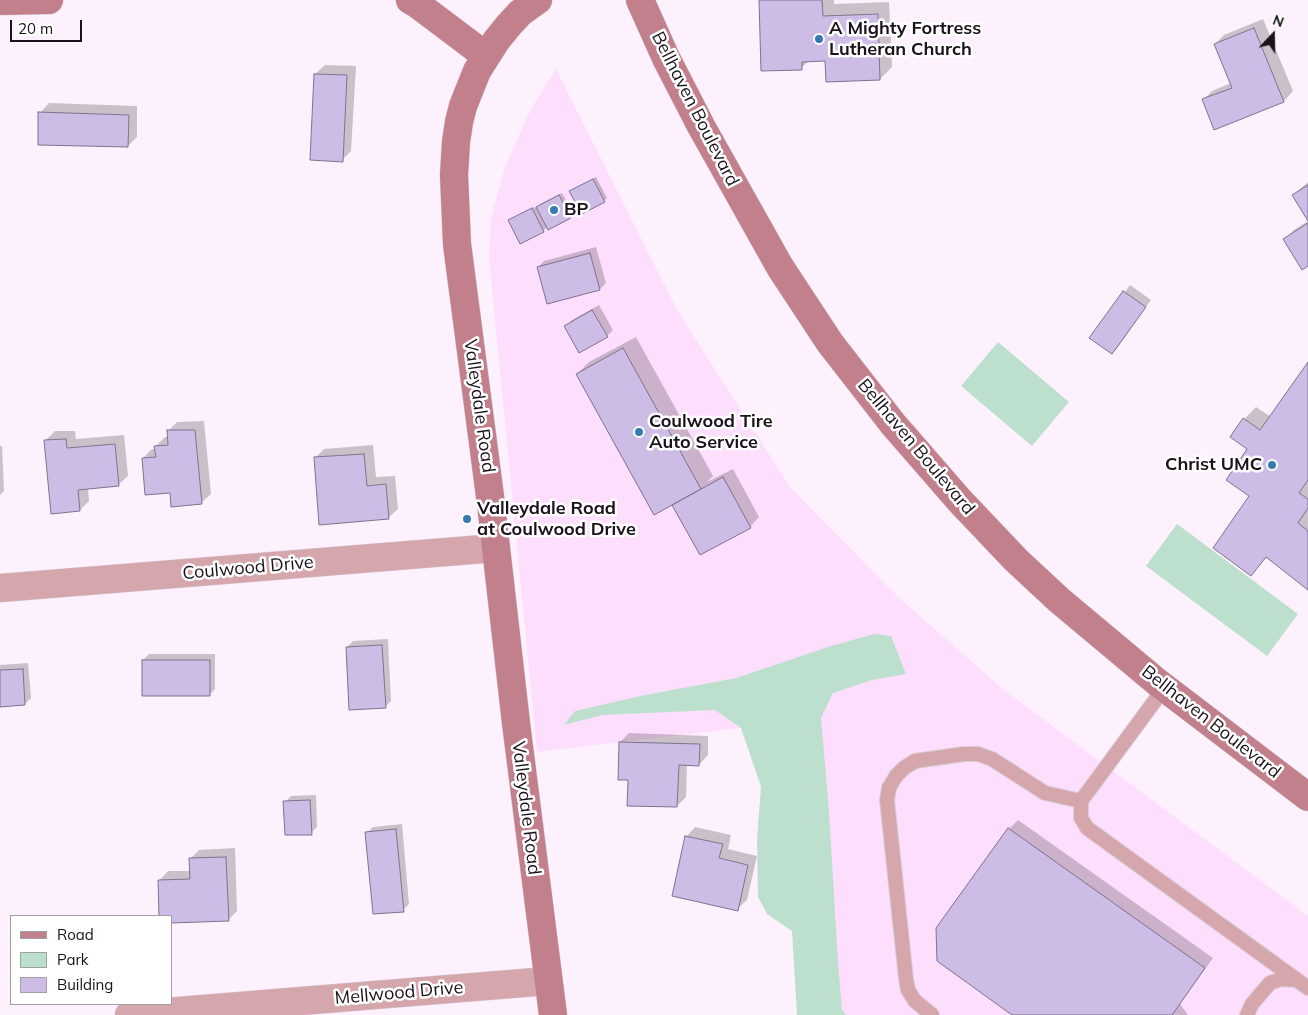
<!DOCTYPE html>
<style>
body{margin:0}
#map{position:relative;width:1308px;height:1015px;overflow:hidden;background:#fcf1fc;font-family:Mulish,sans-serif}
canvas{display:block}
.legend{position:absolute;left:10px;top:915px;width:162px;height:90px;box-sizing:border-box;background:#fff;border:1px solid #a3a0a3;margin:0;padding:6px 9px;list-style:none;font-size:15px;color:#1a111a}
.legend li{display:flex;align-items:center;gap:10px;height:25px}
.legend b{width:25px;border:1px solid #a3a0a3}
.north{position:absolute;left:1248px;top:10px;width:50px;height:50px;-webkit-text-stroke:4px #fff;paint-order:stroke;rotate:21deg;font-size:14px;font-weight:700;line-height:20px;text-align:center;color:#1a111a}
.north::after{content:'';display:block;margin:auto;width:18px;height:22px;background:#1a111a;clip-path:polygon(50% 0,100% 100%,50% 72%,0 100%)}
.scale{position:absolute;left:10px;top:20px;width:72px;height:22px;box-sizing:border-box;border:2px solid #1a111a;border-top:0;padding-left:6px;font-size:15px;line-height:18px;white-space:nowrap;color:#1a111a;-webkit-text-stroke:4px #fff;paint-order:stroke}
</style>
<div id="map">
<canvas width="1308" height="1015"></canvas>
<ul class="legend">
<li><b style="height:6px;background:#c1808b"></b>Road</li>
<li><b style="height:14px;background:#bde0ce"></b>Park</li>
<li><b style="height:14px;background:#ccbce6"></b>Building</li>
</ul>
<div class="north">N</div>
<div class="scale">20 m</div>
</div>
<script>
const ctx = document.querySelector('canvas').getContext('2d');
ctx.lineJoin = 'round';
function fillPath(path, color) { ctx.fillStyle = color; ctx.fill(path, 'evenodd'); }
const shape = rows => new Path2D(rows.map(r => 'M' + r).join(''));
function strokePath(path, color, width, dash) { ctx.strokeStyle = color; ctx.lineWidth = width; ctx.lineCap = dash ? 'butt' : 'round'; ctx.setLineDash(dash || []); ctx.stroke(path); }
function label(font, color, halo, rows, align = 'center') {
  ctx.font = font + ' Mulish,sans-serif'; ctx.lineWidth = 5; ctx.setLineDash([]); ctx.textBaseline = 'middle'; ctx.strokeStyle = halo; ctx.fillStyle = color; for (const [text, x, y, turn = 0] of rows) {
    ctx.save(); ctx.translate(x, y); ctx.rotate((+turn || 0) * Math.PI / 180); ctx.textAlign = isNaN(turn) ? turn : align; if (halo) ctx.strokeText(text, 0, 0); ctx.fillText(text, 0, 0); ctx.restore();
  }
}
const built = shape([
 [556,69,677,310,790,487,897,596,1004,690,1308,916,1308,1015,826,1015,782,723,537,752,489,257,491,219,505,167,531,109]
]);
const green = shape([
 [998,342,1069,402,1032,446,961,386],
 [1177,524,1298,614,1267,656,1146,566],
 [874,634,891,636,906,674,872,680,833,693,821,718,829,811,838,962,842,1010,846,1015,797,1015,792,931,767,914,758,897,757,839,761,787,741,728,715,710,602,715,564,725,575,711,640,696,736,678,831,646]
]);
const shadow = shape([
 [760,0,834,0,834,4,889,2,892,67,880,79,827,60,809,61,801,68],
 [1263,19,1293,91,1284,101,1215,129,1203,100,1212,91,1231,83,1215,44,1224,35],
 [325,65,356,66,351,151,342,160,315,74],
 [49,103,137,106,137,137,128,146,40,113],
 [596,177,607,198,604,201,574,189],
 [1308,182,1308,218,1293,195],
 [562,193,573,214,548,228,547,227,543,231,513,218,535,207,536,208,540,204],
 [1308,221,1308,265,1285,239,1294,230],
 [596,247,606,283,600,289,548,303,538,267,544,261],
 [1130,285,1151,300,1118,347,1112,353,1091,338],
 [599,305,613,330,607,336,566,326,572,320],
 [636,337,713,476,707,482,733,469,759,517,750,527,700,554,672,504,577,374,589,362],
 [1308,364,1308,588,1267,557,1251,574,1251,496,1249,449,1244,419,1256,407,1271,417],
 [204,421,211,494,201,503,171,492,143,458,152,449,156,449,156,446,165,437,168,437,168,431,177,422],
 [55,431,75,431,76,439,124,435,128,476,118,485,88,488,89,501,80,510,46,440],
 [373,445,376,477,395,476,398,509,388,518,315,458,324,449],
 [0,446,2,446,4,491,0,495],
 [388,639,391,701,385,707,347,647,353,641],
 [149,654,215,654,215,689,209,695,143,660],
 [28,663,31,698,25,704,0,705,0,665],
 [629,733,708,736,708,755,699,765,687,764,686,797,677,806,629,779,620,742],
 [316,795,317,827,311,833,285,802,291,796],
 [1018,820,1213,958,1180,1004,1188,1015,1014,1015,1009,829],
 [402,824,409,904,403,910,367,833,373,827],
 [695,827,731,835,728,849,757,856,747,900,737,909,686,837],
 [235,848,237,911,228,920,161,916,159,881,168,871,190,871,190,859,199,850]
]);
const building = shape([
 [759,0,822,0,823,16,878,14,880,80,826,82,825,61,802,62,802,70,761,71,759,0],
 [1254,28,1284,102,1214,130,1202,99,1232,88,1214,44,1254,28],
 [314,74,347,75,343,162,310,160,314,74],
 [38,112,129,115,128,147,38,145,38,112],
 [593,179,605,202,582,214,569,191,593,179],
 [1308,185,1308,221,1292,195,1308,185],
 [559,195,571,218,548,230,536,207,559,195],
 [532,208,544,232,520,244,508,220,532,208],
 [1308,223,1308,266,1302,270,1283,239,1308,223],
 [590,253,600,290,547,304,537,267,590,253],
 [1123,291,1146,307,1112,354,1089,338,1123,291],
 [592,310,608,337,579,353,564,326,592,310],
 [623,348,701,489,654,515,576,374,623,348],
 [1308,362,1308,480,1299,493,1308,499,1308,508,1298,523,1308,531,1308,590,1266,557,1251,576,1213,548,1249,496,1226,480,1247,449,1230,437,1243,418,1260,430,1308,362],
 [167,430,195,430,202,504,171,507,170,493,145,495,142,458,156,457,154,446,168,445,167,430],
 [66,439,67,448,115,444,119,486,78,490,80,511,51,514,44,440,66,439],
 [364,454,367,486,386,484,389,519,319,525,314,457,364,454],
 [723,477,751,528,700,555,672,505,723,477],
 [382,645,386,708,349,710,346,647,382,645],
 [142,660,210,660,210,696,142,696,142,660],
 [23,669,25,705,0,707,0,670,23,669],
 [619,742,700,744,699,766,679,765,677,807,627,806,628,780,618,780,619,742],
 [310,800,312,835,285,835,283,801,310,800],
 [1008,828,1205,968,1172,1015,1012,1015,937,961,936,928,1008,828],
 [396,829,404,912,373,914,365,832,396,829],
 [685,836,723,844,719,858,748,865,738,911,672,896,685,836],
 [226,857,229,921,171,923,171,916,159,916,158,880,190,879,189,858,226,857]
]);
const lane = shape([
 [1165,687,1081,801,1081,818,1087,828,1308,988],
 [932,1015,915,1001,908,990,906,979,887,800,889,788,896,776,904,768,915,761,964,754,978,754,992,759,1045,793,1081,801],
 [1247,1015,1252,1004,1270,983,1281,979,1297,980]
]);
const street = shape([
 [0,588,496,548],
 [129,1015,548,981]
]);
const secondary = shape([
 [410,0,417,4,486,56],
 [538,0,520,13,508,26,496,41,477,71,463,106,459,122,456,142,454,175,457,244,491,504,516,723,553,1015],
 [640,0,666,58,701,126,780,267,830,343,893,424,960,501,1016,560,1059,600,1157,682,1308,797],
 [0,1,49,0]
]);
const markers = [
 [819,39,5,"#357bb0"],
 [554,210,5,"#357bb0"],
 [639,432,5,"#357bb0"],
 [1272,465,5,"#357bb0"],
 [467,519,5,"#357bb0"]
];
const poiNames = [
 ["A Mighty Fortress",829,29],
 ["Lutheran Church",829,50],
 ["BP",564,210],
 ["Coulwood Tire",649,422],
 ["Auto Service",649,443],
 ["Christ UMC",1262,465,"right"],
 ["Valleydale Road",477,509],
 ["at Coulwood Drive",477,530]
];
const streetNames = [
 ["Bellhaven Boulevard",695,109,63],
 ["Valleydale Road",479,406,82],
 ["Bellhaven Boulevard",916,447,50],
 ["Coulwood Drive",248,568,-5],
 ["Bellhaven Boulevard",1211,722,38],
 ["Valleydale Road",526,808,83],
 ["Mellwood Drive",399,993,-5]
];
fillPath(built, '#fedefd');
fillPath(green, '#bde0ce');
fillPath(shadow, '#0003');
fillPath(building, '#ccbce6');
strokePath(building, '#7d738f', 1);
strokePath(lane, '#d8cdd8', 16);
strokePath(street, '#d8cdd8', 29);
strokePath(secondary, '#d8cdd8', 29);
strokePath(lane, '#d5a7ad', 14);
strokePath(street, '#d5a7ad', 28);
strokePath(secondary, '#c1808b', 28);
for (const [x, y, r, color] of markers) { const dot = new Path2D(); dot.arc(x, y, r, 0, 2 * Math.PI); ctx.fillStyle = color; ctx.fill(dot); strokePath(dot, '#fff', 2); }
label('bold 18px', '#1a111a', '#fff', poiNames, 'left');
label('18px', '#1a111a', '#fff', streetNames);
</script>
